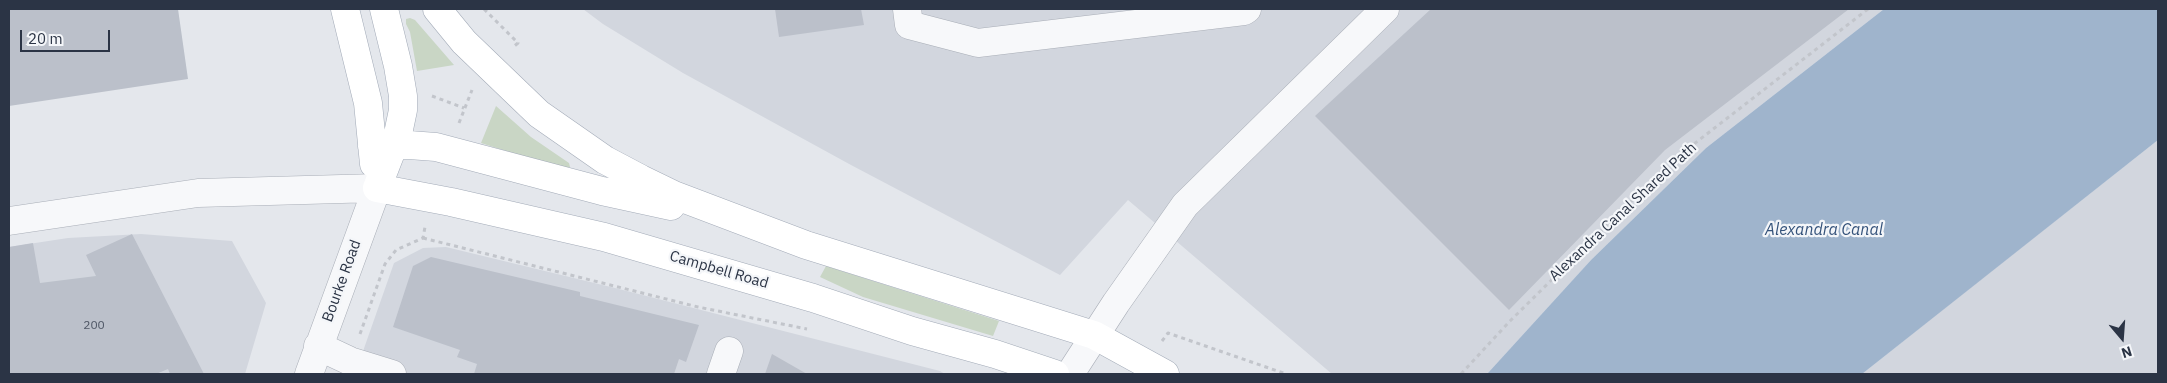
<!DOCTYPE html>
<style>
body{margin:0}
#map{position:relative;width:2167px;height:383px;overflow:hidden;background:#e4e7ec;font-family:"IBM Plex Sans",sans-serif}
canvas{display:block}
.frame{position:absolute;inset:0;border:10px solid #2b3445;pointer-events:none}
.north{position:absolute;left:2097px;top:313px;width:50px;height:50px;-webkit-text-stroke:4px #f4f6f9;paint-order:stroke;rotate:162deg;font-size:14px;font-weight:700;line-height:20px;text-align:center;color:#2b3445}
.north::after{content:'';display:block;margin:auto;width:18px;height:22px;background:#2b3445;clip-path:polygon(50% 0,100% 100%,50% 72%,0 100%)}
.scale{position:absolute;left:20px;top:30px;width:90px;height:22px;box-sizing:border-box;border:2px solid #2b3445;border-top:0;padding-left:6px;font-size:15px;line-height:18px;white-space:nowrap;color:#2b3445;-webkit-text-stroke:4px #f4f6f9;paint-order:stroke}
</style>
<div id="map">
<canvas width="2167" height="383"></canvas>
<div class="frame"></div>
<div class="north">N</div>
<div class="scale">20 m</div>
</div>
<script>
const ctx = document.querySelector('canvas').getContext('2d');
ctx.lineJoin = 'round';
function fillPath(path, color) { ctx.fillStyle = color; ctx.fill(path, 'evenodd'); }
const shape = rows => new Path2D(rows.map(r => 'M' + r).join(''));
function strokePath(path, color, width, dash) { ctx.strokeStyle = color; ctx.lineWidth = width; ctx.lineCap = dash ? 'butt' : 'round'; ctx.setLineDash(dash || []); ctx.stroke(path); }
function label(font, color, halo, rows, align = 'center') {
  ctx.font = font + ' "IBM Plex Sans",sans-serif'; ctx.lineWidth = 4.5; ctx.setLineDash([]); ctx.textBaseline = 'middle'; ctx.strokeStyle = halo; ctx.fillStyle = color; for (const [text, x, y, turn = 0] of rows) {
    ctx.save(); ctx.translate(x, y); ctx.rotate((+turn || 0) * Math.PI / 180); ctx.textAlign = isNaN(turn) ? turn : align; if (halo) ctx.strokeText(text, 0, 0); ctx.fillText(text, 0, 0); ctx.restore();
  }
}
const built = shape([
 [583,9,1884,9,1706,148,1591,260,1487,374,1332,374,1128,200,1060,275,851,165,683,73,603,24],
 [2158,140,2158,374,1862,374,1980,280],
 [141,234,232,241,266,303,245,374,9,374,9,247,68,238],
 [446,247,619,289,940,371,945,374,355,374,394,263,423,248]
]);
const green = shape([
 [410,18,415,20,454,65,417,71,410,32,406,24,406,19],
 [496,106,531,137,569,163,570,167,565,170,481,143],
 [826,266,999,321,993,336,863,297,820,277]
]);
const water = shape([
 [1884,9,2158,9,2158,140,1862,374,1487,374,1591,260,1706,148]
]);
const building = shape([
 [9,9,178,9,188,79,9,106],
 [775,9,861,9,864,25,779,37],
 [1431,9,1849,9,1665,150,1509,310,1315,116],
 [132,234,204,374,170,374,168,369,156,374,9,374,9,247,33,243,40,283,96,276,86,255],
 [431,257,580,292,580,296,699,325,686,362,679,359,674,374,474,374,477,364,457,357,460,350,393,327,413,266],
 [772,354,807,374,765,374]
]);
const path = shape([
 [484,9,518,43,512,48],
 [432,96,464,108],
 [459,123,472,90],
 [423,238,698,307,807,329],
 [360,334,385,264,396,250,423,238,425,227],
 [1162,341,1168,333,1286,374],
 [1461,374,1510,321,1672,161,1868,9]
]);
const minor = shape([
 [907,9,909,25,978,43,1244,11,1247,9],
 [9,221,198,193,377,188,309,374],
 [318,346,350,361,392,374],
 [721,374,729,351],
 [1070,374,1116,303,1185,205,1385,9]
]);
const major = shape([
 [345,9,368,103,374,164],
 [437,9,464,42,539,114,605,160,641,179,674,195,806,245,1094,335,1165,374],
 [372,146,409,145,436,147,602,191,671,206],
 [377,188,451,202,604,237,813,298,912,331,995,354,1055,374],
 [377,188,398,134,403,110,403,96,398,66,384,9]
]);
const numberNames = [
 ["200",94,326]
];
const streetNames = [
 ["Alexandra Canal Shared Path",1623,212,-43],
 ["Campbell Road",719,270,16],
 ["Bourke Road",342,281,-70]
];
const waterNames = [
 ["Alexandra Canal",1824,230]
];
fillPath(built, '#d2d6de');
fillPath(green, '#c9d6c5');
fillPath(water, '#9fb4cc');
fillPath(building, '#bbc0ca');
strokePath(minor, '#a9aeb7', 29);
strokePath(major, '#a3abb8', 29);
strokePath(path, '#c2c5cb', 3, [4, 4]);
strokePath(minor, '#f7f8fa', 28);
strokePath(major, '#fff', 28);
label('12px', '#4f5766', null, numberNames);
label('15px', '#2b3445', '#f4f6f9', streetNames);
label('italic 16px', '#34527a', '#f4f6f9', waterNames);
</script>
